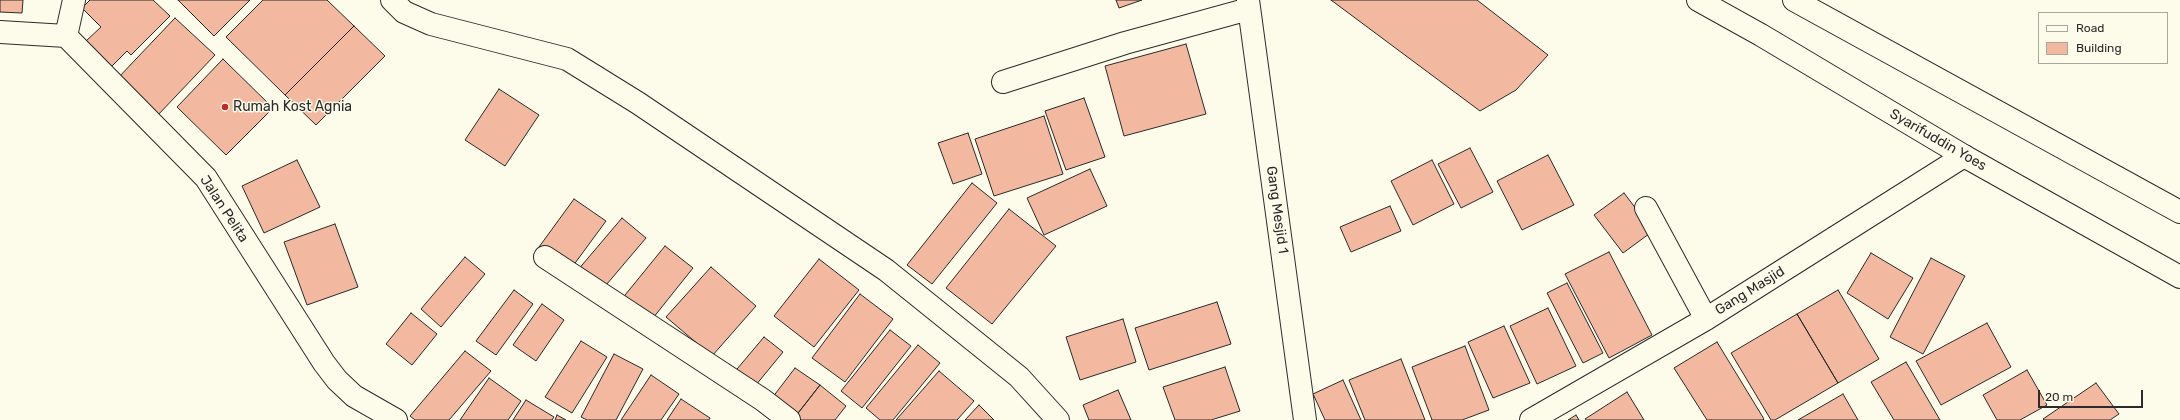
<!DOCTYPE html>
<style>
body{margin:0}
#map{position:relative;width:2180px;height:420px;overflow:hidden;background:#fdfbea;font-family:Rubik,sans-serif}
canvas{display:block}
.legend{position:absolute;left:2038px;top:12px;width:130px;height:52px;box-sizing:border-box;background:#fdfbea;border:1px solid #a9a89e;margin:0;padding:5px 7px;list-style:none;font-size:12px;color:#2b2b2b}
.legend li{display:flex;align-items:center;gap:8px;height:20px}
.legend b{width:20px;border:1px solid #a9a89e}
.scale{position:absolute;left:2038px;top:390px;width:105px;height:18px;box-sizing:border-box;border:2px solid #2b2b2b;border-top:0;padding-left:5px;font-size:12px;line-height:14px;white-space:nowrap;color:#2b2b2b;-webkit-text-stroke:3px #fdfbea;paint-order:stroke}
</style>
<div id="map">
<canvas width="2180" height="420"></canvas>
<ul class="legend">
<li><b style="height:5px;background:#fdfbea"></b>Road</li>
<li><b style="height:11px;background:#f2b8a0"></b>Building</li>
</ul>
<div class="scale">20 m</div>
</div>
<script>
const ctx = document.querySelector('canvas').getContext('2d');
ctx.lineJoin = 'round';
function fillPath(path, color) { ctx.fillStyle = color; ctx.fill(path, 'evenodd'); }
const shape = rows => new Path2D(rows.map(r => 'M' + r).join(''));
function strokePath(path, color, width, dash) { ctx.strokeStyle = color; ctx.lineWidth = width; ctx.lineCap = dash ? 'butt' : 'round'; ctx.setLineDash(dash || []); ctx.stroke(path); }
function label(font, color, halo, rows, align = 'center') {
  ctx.font = font + ' Rubik,sans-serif'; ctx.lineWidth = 3; ctx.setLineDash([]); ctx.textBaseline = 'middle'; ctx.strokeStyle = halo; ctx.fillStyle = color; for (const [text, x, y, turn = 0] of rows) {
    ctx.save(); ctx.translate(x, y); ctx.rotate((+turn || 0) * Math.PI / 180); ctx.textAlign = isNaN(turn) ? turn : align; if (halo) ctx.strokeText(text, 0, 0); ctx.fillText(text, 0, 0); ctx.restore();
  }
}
const building = shape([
 [0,0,23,0,22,13,0,12,0,0],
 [90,0,153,0,170,16,131,55,127,51,111,67,86,41,101,27,82,8,90,0],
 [178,0,250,0,214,36,178,0],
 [263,0,327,0,354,26,285,95,226,37,263,0],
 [1116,0,1142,0,1119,8,1116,0],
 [1331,0,1477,0,1548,55,1516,90,1480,111,1331,0],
 [175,18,215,55,157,116,117,79,175,18],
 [354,26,385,56,316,125,285,95,354,26],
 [1186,44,1206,114,1124,136,1105,66,1186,44],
 [223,59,273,108,226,155,177,107,223,59],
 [499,89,539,115,505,166,465,140,499,89],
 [1084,98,1105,157,1066,170,1045,111,1084,98],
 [1044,116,1063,174,994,196,975,139,1044,116],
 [968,133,982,174,953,184,938,143,968,133],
 [1470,148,1493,192,1461,208,1438,164,1470,148],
 [1548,155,1574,205,1522,230,1497,181,1548,155],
 [297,160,320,207,264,233,242,186,297,160],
 [1432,160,1454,204,1413,225,1391,181,1432,160],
 [1090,169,1107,206,1044,235,1027,198,1090,169],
 [972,183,997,203,932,284,907,265,972,183],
 [1624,193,1653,231,1623,253,1594,215,1624,193],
 [574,199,606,221,570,270,539,247,574,199],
 [1390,206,1401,231,1351,252,1340,227,1390,206],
 [1009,209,1056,246,992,324,946,288,1009,209],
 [622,218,646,238,601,291,577,271,622,218],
 [335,224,358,287,307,305,284,242,335,224],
 [665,246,693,268,649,323,621,300,665,246],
 [1609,252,1652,335,1609,358,1565,274,1609,252],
 [1871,253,1913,278,1888,319,1847,293,1871,253],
 [465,257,485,274,441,327,421,309,465,257],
 [1931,258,1965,276,1923,354,1890,337,1931,258],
 [819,259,859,290,814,347,774,316,819,259],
 [711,267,756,306,712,356,666,317,711,267],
 [1567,283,1603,353,1583,363,1547,293,1567,283],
 [514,290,533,304,496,355,476,341,514,290],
 [1838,290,1879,359,1838,383,1797,314,1838,290],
 [860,294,893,319,845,382,812,358,860,294],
 [1217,302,1231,344,1149,370,1135,328,1217,302],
 [542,304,564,320,536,361,513,345,542,304],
 [1548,308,1576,366,1537,384,1510,326,1548,308],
 [411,313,437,334,412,365,386,344,411,313],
 [1797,314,1838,383,1775,420,1771,420,1731,353,1797,314],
 [1123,319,1136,362,1080,380,1066,337,1123,319],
 [1987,323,2011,367,1941,405,1916,361,1987,323],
 [1504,326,1530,383,1493,398,1468,342,1504,326],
 [890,330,911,346,862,408,841,391,890,330],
 [764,337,783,352,751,391,732,375,764,337],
 [581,341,607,357,572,413,545,397,581,341],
 [1717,342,1764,419,1763,420,1707,420,1674,368,1717,342],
 [918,345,940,363,893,420,880,420,866,408,918,345],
 [1465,346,1489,410,1462,420,1432,420,1412,367,1465,346],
 [465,351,491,371,449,420,415,420,410,416,465,351],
 [614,354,643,369,616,420,587,420,581,417,614,354],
 [1401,359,1425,420,1365,420,1349,380,1401,359],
 [1906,362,1940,420,1894,420,1871,382,1906,362],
 [1225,367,1240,411,1211,420,1175,420,1163,387,1225,367],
 [795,368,820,385,795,417,769,402,795,368],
 [2027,370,2047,405,2020,420,1997,420,1983,395,2027,370],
 [939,371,974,401,957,420,896,420,939,371],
 [651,375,679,394,661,420,621,420,651,375],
 [489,378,521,401,508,420,460,420,489,378],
 [1343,380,1361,420,1325,420,1313,394,1343,380],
 [2096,383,2119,414,2110,420,2044,420,2043,419,2096,383],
 [820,385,846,406,835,420,797,420,795,417,820,385],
 [1118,390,1131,420,1089,420,1083,405,1118,390],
 [1627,392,1644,420,1586,420,1585,419,1627,392],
 [1843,394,1858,420,1798,420,1843,394],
 [681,399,710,418,709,420,667,420,681,399],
 [526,400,554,417,552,420,513,420,526,400],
 [979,405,994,420,965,420,979,405],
 [557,415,566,420,555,420,557,415],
 [1576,415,1579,420,1568,420,1576,415]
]);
const minor = shape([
 [392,0,404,12,431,24,567,59,638,103,886,270,1019,377,1058,420],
 [1248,0,1305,420],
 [0,32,66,36,206,178,324,363,337,380,354,396,396,420],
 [66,36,74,0],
 [1003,82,1125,43,1249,9],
 [1646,208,1706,319],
 [545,257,763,400,789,420],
 [1531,420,1706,319,1964,156]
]);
const trunk = shape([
 [1698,0,1761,35,1964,156,2180,277],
 [1794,0,2180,212]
]);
const markers = [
 [225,107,4,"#c62828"]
];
const poiNames = [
 ["Rumah Kost Agnia",233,107]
];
const streetNames = [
 ["Syarifuddin Yoes",1938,140,30],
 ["Jalan Pelita",224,209,57],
 ["Gang Mesjid 1",1277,210,82],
 ["Gang Masjid",1750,291,-32]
];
fillPath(building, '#f2b8a0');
strokePath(building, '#2b2b2b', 1);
strokePath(minor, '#2b2b2b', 24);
strokePath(trunk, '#2b2b2b', 24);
strokePath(minor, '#fdfbea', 22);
strokePath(trunk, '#fdfbea', 22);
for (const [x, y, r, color] of markers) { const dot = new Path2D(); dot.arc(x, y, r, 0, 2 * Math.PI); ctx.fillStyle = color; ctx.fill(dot); strokePath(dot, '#fdfbea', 1.5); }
label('14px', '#2b2b2b', '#fdfbea', poiNames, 'left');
label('14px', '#2b2b2b', '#fdfbea', streetNames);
</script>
